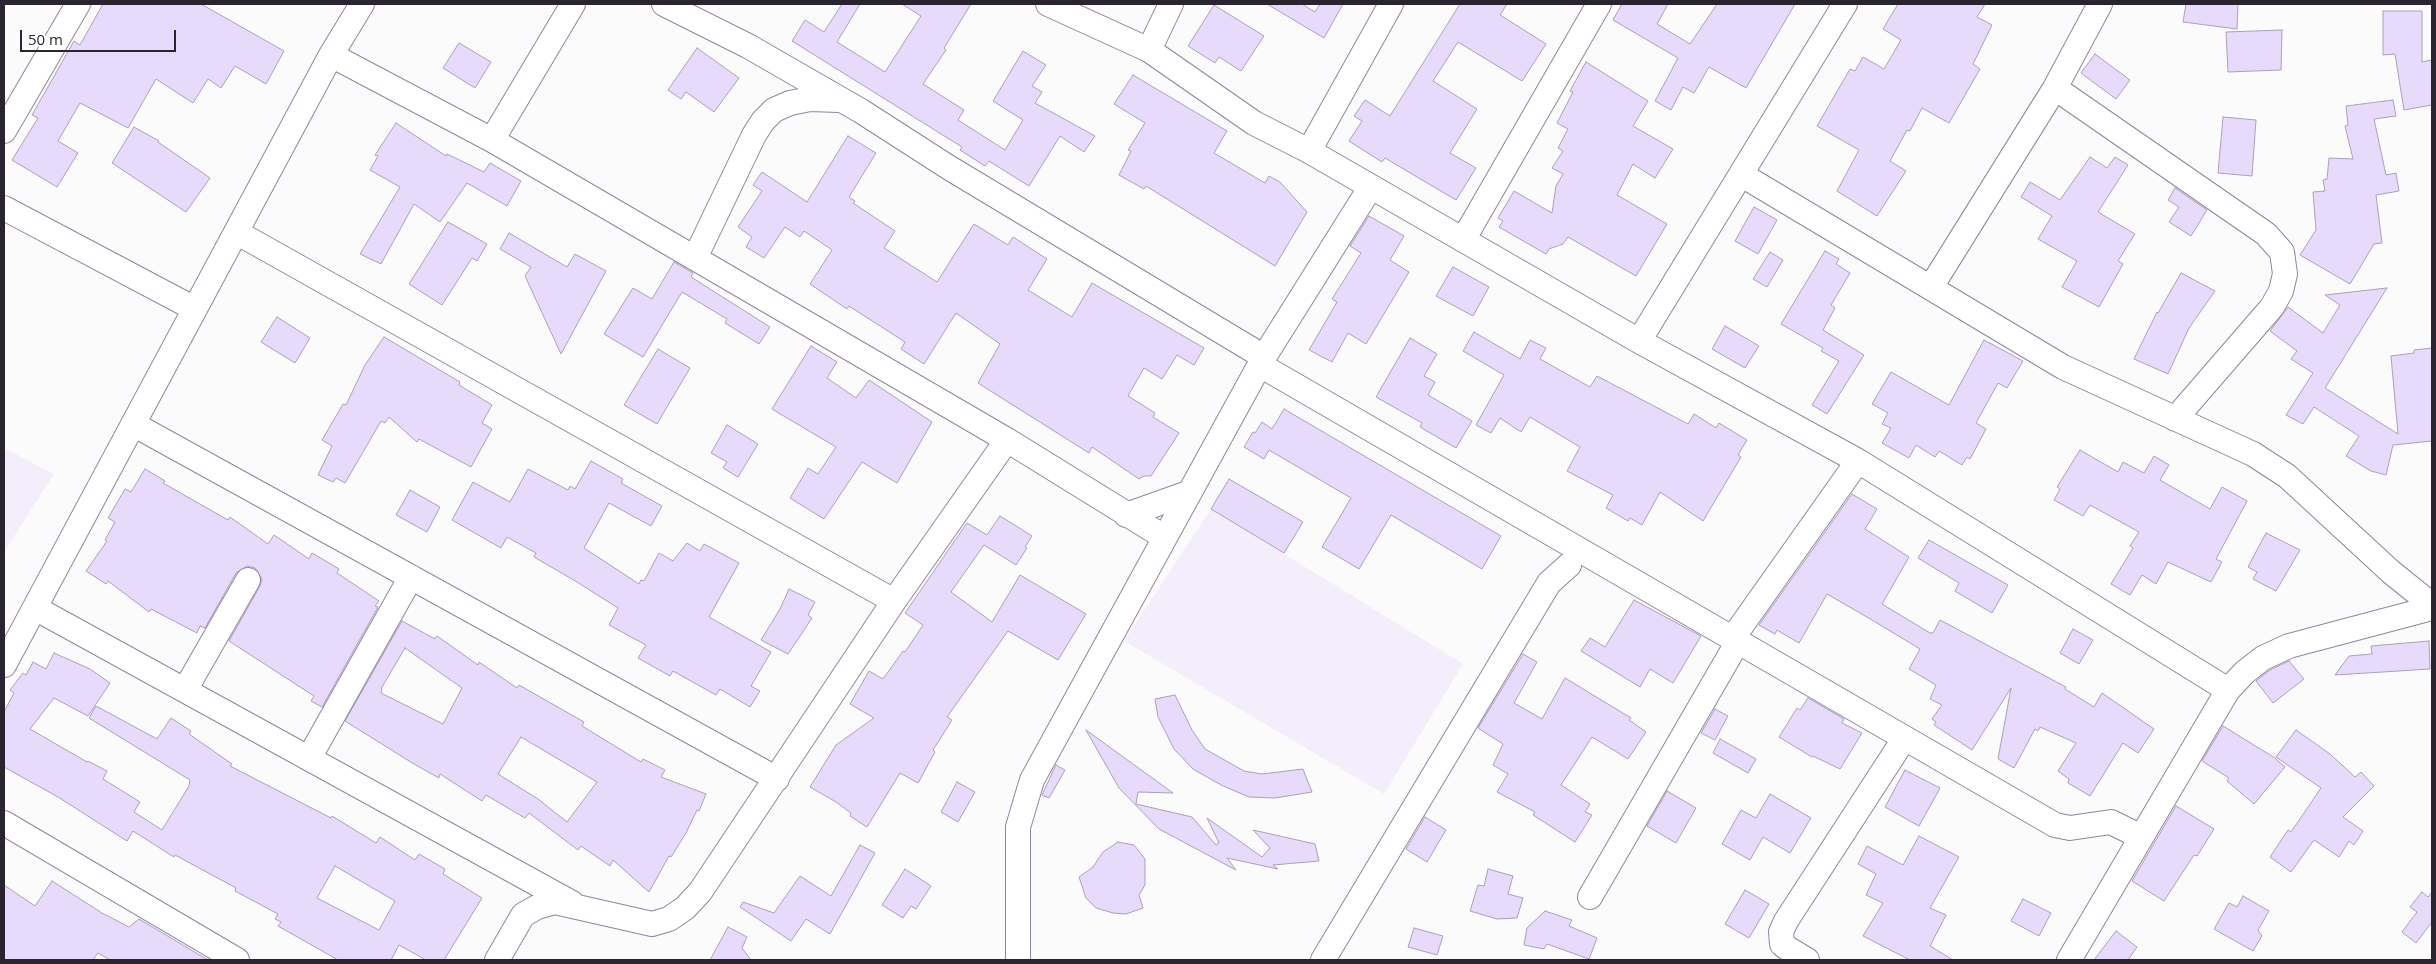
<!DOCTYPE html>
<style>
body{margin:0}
#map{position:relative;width:2436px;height:964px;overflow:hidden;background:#fbfbfb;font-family:"Open Sans",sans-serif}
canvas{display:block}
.frame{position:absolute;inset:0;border:5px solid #292430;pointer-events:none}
.scale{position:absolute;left:20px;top:30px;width:156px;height:22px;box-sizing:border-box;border:2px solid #292430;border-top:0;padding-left:6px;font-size:15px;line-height:18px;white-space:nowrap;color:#292430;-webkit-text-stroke:4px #fff;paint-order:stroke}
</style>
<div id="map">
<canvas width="2436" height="964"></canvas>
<div class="frame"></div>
<div class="scale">50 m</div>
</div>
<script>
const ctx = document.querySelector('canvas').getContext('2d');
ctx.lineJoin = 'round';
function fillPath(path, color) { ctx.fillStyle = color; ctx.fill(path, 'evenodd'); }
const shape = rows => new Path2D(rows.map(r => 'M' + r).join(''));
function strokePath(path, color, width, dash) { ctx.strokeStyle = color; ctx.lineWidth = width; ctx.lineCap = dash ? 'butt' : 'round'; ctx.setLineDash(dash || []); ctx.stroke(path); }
const built = shape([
 [4,448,54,474,4,552],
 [1211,509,1463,664,1384,794,1124,641]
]);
const building = shape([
 [103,4,201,4,284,51,266,84,235,66,221,88,208,79,193,103,156,79,128,128,80,103,58,141,78,153,57,187,12,160,38,118,32,115,74,41,80,45,103,4],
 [842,4,860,4,837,42,885,72,921,16,902,4,971,4,944,48,946,50,923,84,964,110,958,120,1005,150,1023,120,993,101,1023,51,1046,65,1032,86,1042,92,1035,103,1095,136,1084,152,1060,136,1029,186,989,161,985,166,960,150,962,147,792,41,805,20,824,32,842,4],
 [1267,4,1302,4,1315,12,1320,4,1343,4,1324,38,1267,4],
 [1460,4,1507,4,1500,15,1546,44,1522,81,1458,42,1433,81,1477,109,1450,153,1476,168,1456,200,1385,158,1382,162,1349,141,1362,121,1354,116,1365,100,1390,116,1460,4],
 [1622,4,1668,4,1657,24,1690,44,1717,4,1795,4,1746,88,1709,67,1694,93,1683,87,1671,110,1655,101,1678,58,1613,20,1622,4],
 [1898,4,1985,4,1977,17,1992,25,1973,64,1980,69,1949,123,1922,108,1910,131,1907,130,1890,161,1906,171,1877,216,1837,191,1859,150,1817,126,1850,69,1855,71,1863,57,1884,69,1901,40,1883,29,1898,4],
 [2186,4,2238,4,2237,29,2183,22,2186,4],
 [1214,5,1264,36,1241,71,1219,57,1215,63,1188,46,1214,5],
 [2383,11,2422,11,2422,62,2432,60,2432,105,2404,110,2395,54,2383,55,2383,11],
 [2282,30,2281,70,2228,72,2226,32,2282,30],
 [459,43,491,62,475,88,443,68,459,43],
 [697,48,739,78,714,112,686,92,681,99,668,90,697,48],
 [2095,54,2130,80,2116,99,2081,73,2095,54],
 [1586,62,1648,101,1633,126,1673,149,1655,178,1633,164,1617,195,1667,224,1636,276,1568,237,1563,244,1549,249,1546,254,1499,227,1503,221,1498,218,1514,191,1552,213,1556,186,1563,174,1552,168,1563,151,1558,148,1568,129,1557,123,1573,92,1570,91,1586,62],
 [1133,75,1227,131,1214,153,1265,183,1269,176,1280,182,1307,212,1275,266,1146,186,1144,189,1119,175,1131,151,1128,150,1145,123,1114,104,1133,75],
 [2393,100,2396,116,2374,119,2386,175,2396,173,2399,191,2376,195,2382,243,2374,244,2350,284,2300,255,2316,230,2313,192,2325,191,2323,180,2327,179,2329,158,2353,159,2345,126,2348,125,2346,106,2393,100],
 [2223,117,2256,120,2252,176,2218,173,2223,117],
 [396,123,446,156,447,154,484,172,490,163,521,181,507,206,467,183,440,222,414,204,381,264,360,254,400,187,370,170,378,156,375,155,396,123],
 [134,127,159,141,158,142,210,178,186,212,112,163,134,127],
 [848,136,876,153,849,197,855,201,853,203,895,231,884,248,937,282,974,224,1008,245,1013,237,1047,259,1028,290,1072,317,1092,283,1204,348,1194,365,1177,355,1162,379,1144,368,1128,396,1155,413,1153,417,1179,433,1151,476,1144,476,1139,479,1092,447,1089,453,978,383,1000,344,956,313,924,364,901,349,905,342,849,306,847,309,810,284,832,250,804,231,800,237,785,227,764,258,746,247,752,237,738,227,762,191,753,185,762,172,807,202,848,136],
 [2090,157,2107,168,2115,157,2128,165,2098,212,2135,234,2118,261,2123,264,2099,307,2062,287,2077,261,2038,239,2052,216,2021,197,2030,182,2060,200,2090,157],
 [2175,188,2207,210,2191,236,2169,222,2179,207,2168,200,2175,188],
 [1754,207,1777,220,1758,254,1735,241,1754,207],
 [1369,216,1404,236,1390,260,1409,272,1366,344,1348,333,1332,362,1309,350,1337,302,1332,299,1361,253,1350,246,1369,216],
 [448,222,487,244,477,261,472,258,442,305,409,284,448,222],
 [509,233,567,267,575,254,606,271,561,354,525,276,531,267,500,249,509,233],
 [1825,251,1839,259,1836,264,1850,273,1831,305,1835,308,1823,330,1864,355,1827,414,1812,405,1839,361,1821,351,1823,348,1781,324,1825,251],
 [1770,252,1783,260,1767,287,1753,279,1770,252],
 [674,262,693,273,691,277,770,327,759,344,725,323,727,319,682,292,643,357,604,334,633,288,652,299,674,262],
 [1453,267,1489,287,1473,316,1436,296,1453,267],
 [2181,273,2215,291,2189,328,2168,374,2134,359,2157,312,2158,313,2181,273],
 [2387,288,2325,388,2398,434,2391,356,2414,353,2414,350,2432,348,2432,441,2393,445,2386,475,2371,471,2346,456,2359,436,2314,407,2303,424,2286,415,2313,373,2291,359,2297,351,2270,331,2288,307,2323,333,2340,305,2325,295,2387,288],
 [277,317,310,338,295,363,261,342,277,317],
 [1725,326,1759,346,1745,368,1712,349,1725,326],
 [1474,332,1520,359,1530,340,1546,348,1540,359,1590,387,1597,376,1688,424,1694,414,1716,428,1719,423,1747,440,1738,455,1741,457,1703,521,1660,492,1642,525,1630,518,1628,521,1606,508,1613,495,1567,471,1580,447,1530,417,1521,432,1500,418,1491,433,1476,425,1504,375,1463,351,1474,332],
 [384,337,460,382,459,385,492,405,482,423,492,429,471,467,419,439,417,442,389,417,385,423,381,421,345,483,336,478,333,482,318,475,332,446,322,440,343,404,346,405,365,365,384,337],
 [1410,338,1437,354,1424,376,1435,382,1428,395,1472,421,1456,448,1420,427,1422,423,1376,397,1410,338],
 [1984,340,2023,361,2007,388,1998,383,1976,423,1986,429,1970,459,1967,457,1962,465,1939,451,1935,457,1916,445,1909,458,1882,443,1891,428,1882,424,1888,413,1872,404,1891,372,1949,405,1984,340],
 [811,346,837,362,827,378,856,398,869,380,932,422,897,483,862,462,824,519,790,498,808,468,818,474,836,447,772,409,811,346],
 [658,349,690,368,657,424,624,405,658,349],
 [1284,409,1501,536,1482,569,1391,515,1359,569,1322,547,1351,498,1269,450,1264,459,1244,447,1253,432,1255,433,1262,422,1272,429,1284,409],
 [727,425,758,444,738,477,723,468,727,462,711,453,727,425],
 [2080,450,2118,472,2123,462,2144,473,2154,456,2169,465,2160,480,2210,509,2222,487,2247,501,2216,559,2222,562,2211,582,2168,562,2156,584,2142,575,2130,595,2111,584,2133,548,2130,546,2139,532,2090,505,2083,516,2054,500,2060,489,2057,487,2080,450],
 [591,461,623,479,621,483,662,506,651,526,609,503,584,548,639,584,641,580,644,581,659,553,673,561,687,543,700,551,704,544,739,563,709,617,771,652,751,686,760,691,750,707,720,689,716,695,673,671,670,676,638,658,646,645,609,625,618,608,577,582,534,557,536,553,507,537,501,548,452,520,473,482,510,502,528,469,568,490,570,486,575,489,591,461],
 [145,469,165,481,163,483,228,520,230,517,268,544,274,535,309,559,312,553,339,569,337,573,379,601,375,606,378,607,322,707,311,701,314,696,229,641,260,586,262,579,255,568,247,566,236,573,205,628,200,626,197,633,151,609,149,612,108,581,106,584,86,571,107,541,105,540,115,522,108,518,125,489,131,492,145,469],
 [1229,479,1303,522,1284,553,1211,509,1229,479],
 [410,490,440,507,427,532,396,515,410,490],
 [1852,494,1877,509,1865,529,1909,557,1882,604,1930,633,1933,633,1940,620,2066,687,2065,689,2094,707,2102,693,2154,729,2138,753,2123,743,2090,796,2068,783,2069,779,2058,771,2076,743,2040,727,2038,731,2035,729,2014,768,1998,759,2011,688,1972,750,1934,725,1936,722,1932,719,1942,705,1930,699,1936,685,1909,669,1920,649,1872,620,1827,594,1799,643,1777,630,1775,634,1759,625,1852,494],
 [1000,516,1032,536,1025,547,1027,548,1016,565,984,545,951,592,992,622,1020,575,1086,614,1058,660,1008,631,947,717,952,720,933,750,935,752,918,783,900,773,867,827,850,816,851,813,836,802,810,787,836,745,874,718,850,704,869,671,883,679,903,651,905,652,923,625,905,613,967,523,987,535,1000,516],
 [2266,533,2300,550,2276,591,2253,579,2257,572,2248,567,2266,533],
 [1929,540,2008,585,1992,613,1955,591,1959,583,1918,558,1929,540],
 [789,589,815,602,808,615,812,618,788,654,761,640,780,609,789,589],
 [1634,600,1701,636,1673,683,1650,669,1640,687,1581,651,1590,638,1605,647,1634,600],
 [402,621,435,639,437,636,478,665,479,662,517,688,519,685,584,722,582,726,641,762,643,759,665,770,661,777,706,794,699,811,697,810,686,833,671,857,669,856,649,892,613,860,610,866,581,846,578,850,529,813,525,818,486,795,482,801,440,774,439,778,414,764,345,721,402,621],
 [405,648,462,688,443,724,381,693,382,687,405,648],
 [521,737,597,782,567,822,538,799,498,774,521,737],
 [2073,629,2093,640,2079,664,2060,653,2073,629],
 [2429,641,2430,669,2335,675,2349,656,2372,654,2371,646,2429,641],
 [54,653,90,669,110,683,88,716,54,698,30,729,87,762,88,761,107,771,103,779,140,802,134,812,162,830,189,786,190,780,89,718,96,706,157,739,171,718,191,731,189,734,232,764,230,766,331,818,332,816,376,843,380,837,415,860,419,854,445,869,443,874,482,898,444,960,426,960,399,945,391,960,338,960,278,926,281,922,275,919,278,914,235,891,236,888,175,855,174,857,133,831,127,841,58,797,4,767,4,712,14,693,10,690,23,673,26,675,33,662,46,669,54,653],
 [335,866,395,901,379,930,317,898,335,866],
 [1523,654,1537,662,1514,703,1542,719,1565,678,1631,718,1629,720,1646,732,1628,759,1592,737,1561,785,1590,804,1585,812,1592,815,1575,842,1533,815,1535,812,1497,792,1508,774,1493,765,1503,744,1478,728,1523,654],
 [2289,661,2304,679,2273,703,2256,681,2270,670,2289,661],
 [1175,695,1192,730,1205,749,1244,771,1262,774,1303,769,1312,792,1275,798,1249,797,1221,785,1193,769,1174,749,1158,717,1155,699,1175,695],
 [1808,698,1844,719,1842,723,1862,733,1840,769,1813,756,1812,757,1779,737,1797,708,1800,710,1808,698],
 [1715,709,1728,716,1715,740,1701,733,1715,709],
 [2223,726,2275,758,2285,767,2254,804,2227,781,2229,778,2202,761,2223,726],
 [1086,730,1173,793,1138,792,1136,804,1192,817,1216,845,1219,843,1207,818,1262,857,1270,848,1253,830,1315,844,1319,861,1273,865,1278,869,1227,858,1236,870,1159,829,1119,788,1086,730],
 [2296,730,2330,754,2355,777,2361,772,2374,786,2343,817,2363,831,2354,845,2349,841,2339,857,2314,840,2291,872,2270,857,2288,830,2291,832,2321,788,2276,757,2296,730],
 [1720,739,1756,759,1748,773,1713,753,1720,739],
 [1056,765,1065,770,1049,798,1042,795,1056,765],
 [1905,770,1940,788,1919,826,1885,807,1905,770],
 [957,782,975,792,958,822,941,812,957,782],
 [1667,791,1696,808,1676,843,1647,826,1667,791],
 [1770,794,1811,818,1790,853,1763,837,1750,860,1722,844,1741,810,1756,818,1770,794],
 [2176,806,2214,829,2197,856,2194,855,2164,901,2132,881,2176,806],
 [1425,817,1446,830,1427,862,1406,849,1425,817],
 [1919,836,1959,857,1930,908,1946,915,1930,946,1953,960,1910,960,1863,936,1883,903,1866,895,1876,874,1858,864,1867,846,1903,865,1919,836],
 [1118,842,1134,845,1145,859,1145,885,1139,895,1143,908,1126,914,1113,913,1096,908,1086,898,1079,877,1093,867,1103,852,1118,842],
 [860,845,875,853,830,934,806,919,791,941,740,907,743,902,774,913,800,876,831,896,860,845],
 [905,869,931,886,916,909,911,906,903,918,882,905,905,869],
 [1488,869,1513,876,1508,894,1523,898,1517,918,1497,919,1470,911,1478,885,1484,886,1488,869],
 [52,881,102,913,129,927,139,919,208,960,110,960,98,953,93,960,4,960,4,885,35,906,52,881],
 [1745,890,1769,904,1749,938,1725,924,1745,890],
 [2422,892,2428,897,2432,892,2432,922,2416,943,2402,932,2417,912,2410,907,2422,892],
 [2243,896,2269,911,2258,930,2262,936,2253,951,2214,929,2229,903,2237,907,2243,896],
 [2023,899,2051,913,2039,936,2011,921,2023,899],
 [1545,911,1572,920,1569,926,1597,938,1589,959,1547,944,1544,949,1524,945,1527,928,1545,911],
 [728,927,747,937,742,948,751,960,710,960,728,927],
 [1414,928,1443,936,1437,955,1408,947,1414,928],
 [2116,931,2137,947,2128,960,2094,960,2116,931]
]);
const minor = shape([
 [664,4,748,46,861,111,948,167,1264,357],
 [1048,4,1149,50,1254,123,1309,151,1639,341,1858,461,2228,690],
 [1149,50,1171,4],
 [331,55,492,140,1007,440,1164,537],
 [2055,88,2266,234,2282,252,2285,274,2281,291,2272,307,2175,419],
 [4,131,78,4],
 [492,140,573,4],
 [1309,151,1391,4],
 [1742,175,2063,367,2253,454,2287,476,2391,572,2432,605],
 [4,208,195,309],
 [236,232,894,601],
 [1463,240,1599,4],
 [695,258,754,135,763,121,774,110,790,103,810,99,839,100],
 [1931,287,2055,88,2100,4],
 [1639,341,1845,4],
 [1260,365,2055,825,2070,828,2111,822,2141,837],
 [133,424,777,779],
 [1126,515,1188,493],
 [35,608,572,903],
 [1732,639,1858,461],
 [4,665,331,55,362,4],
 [185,690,248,580],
 [309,758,411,577],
 [4,823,237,960],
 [1590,897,1737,643],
 [497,960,523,915,537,907,555,902,652,924,669,919,685,908,700,892,894,601,1007,440],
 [1018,960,1018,827,1032,780,1264,357,1370,188],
 [1323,960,1549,583,1569,565],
 [1807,960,1787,948,1782,944,1781,932,1786,921,1904,739],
 [2069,960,2228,690,2245,672,2263,658,2289,646,2432,608]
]);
fillPath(built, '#f3edfc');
fillPath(building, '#e8dafa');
strokePath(building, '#ac9fbd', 1);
strokePath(minor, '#9184a1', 26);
strokePath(minor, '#fff', 24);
</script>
